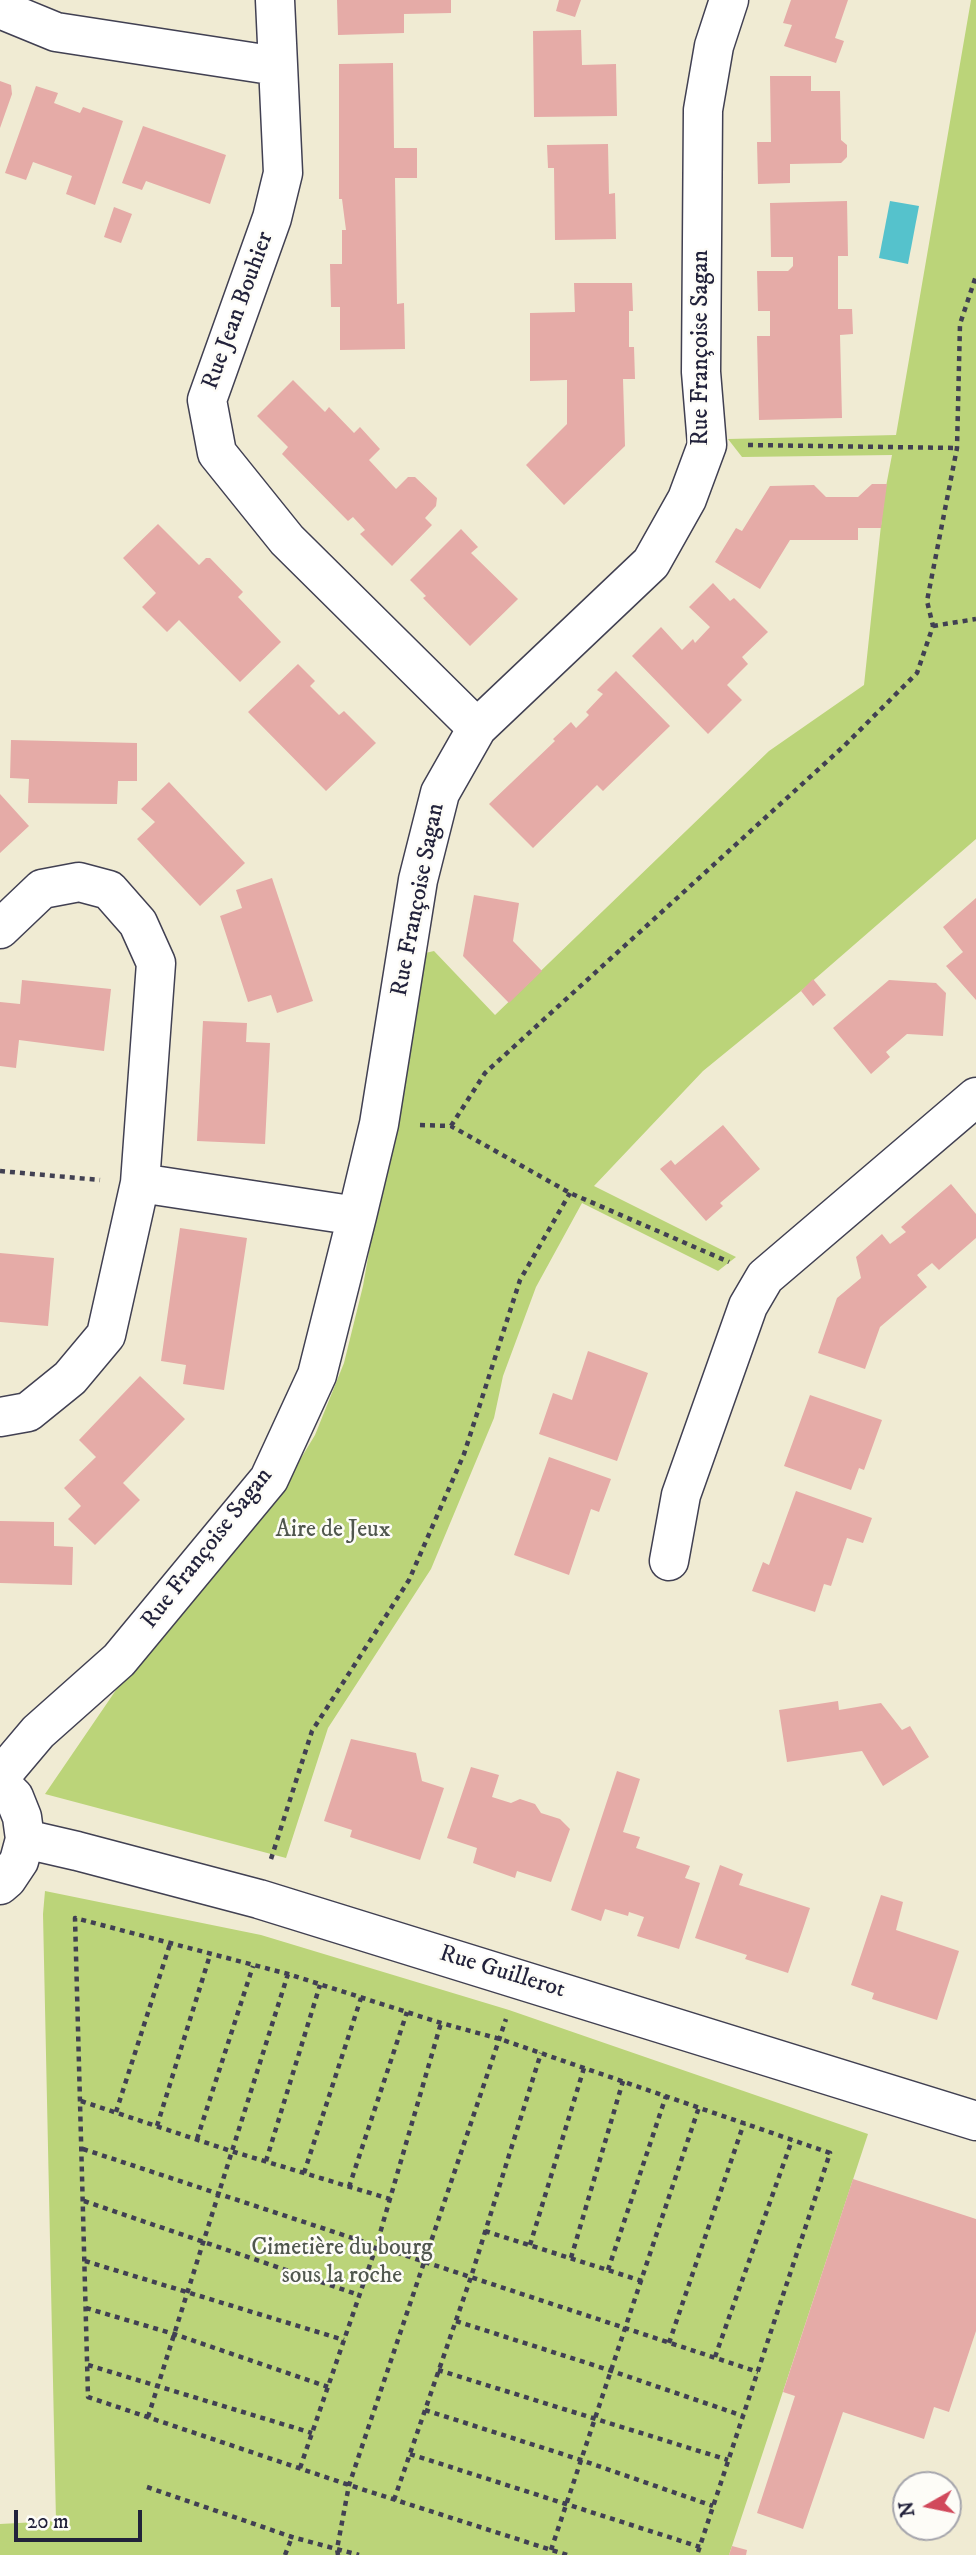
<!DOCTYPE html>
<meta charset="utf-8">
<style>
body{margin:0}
#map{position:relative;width:976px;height:2555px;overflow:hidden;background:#f0ebd3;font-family:"IM FELL DW Pica",serif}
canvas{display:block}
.north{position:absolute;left:892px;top:2471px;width:70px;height:70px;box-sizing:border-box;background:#fdfcf7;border:2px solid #a5a5ac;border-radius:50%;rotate:261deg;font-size:19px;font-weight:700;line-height:28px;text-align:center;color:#22223b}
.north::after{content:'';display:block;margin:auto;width:24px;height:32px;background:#d1495b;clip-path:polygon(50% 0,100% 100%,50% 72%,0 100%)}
.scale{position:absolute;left:14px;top:2510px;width:128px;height:32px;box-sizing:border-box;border:4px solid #22223b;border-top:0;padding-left:9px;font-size:21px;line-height:24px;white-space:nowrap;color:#22223b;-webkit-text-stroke:5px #fdfcf7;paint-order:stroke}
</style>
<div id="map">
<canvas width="976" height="2555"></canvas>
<div class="north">N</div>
<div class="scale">20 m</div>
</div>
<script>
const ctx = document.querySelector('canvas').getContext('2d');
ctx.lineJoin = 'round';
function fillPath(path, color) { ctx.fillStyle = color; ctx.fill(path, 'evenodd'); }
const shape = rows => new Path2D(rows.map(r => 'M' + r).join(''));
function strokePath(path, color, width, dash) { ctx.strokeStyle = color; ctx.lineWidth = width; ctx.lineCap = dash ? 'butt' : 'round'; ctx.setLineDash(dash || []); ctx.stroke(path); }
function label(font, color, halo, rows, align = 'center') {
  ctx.font = font + ' "IM FELL DW Pica",serif'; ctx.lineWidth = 5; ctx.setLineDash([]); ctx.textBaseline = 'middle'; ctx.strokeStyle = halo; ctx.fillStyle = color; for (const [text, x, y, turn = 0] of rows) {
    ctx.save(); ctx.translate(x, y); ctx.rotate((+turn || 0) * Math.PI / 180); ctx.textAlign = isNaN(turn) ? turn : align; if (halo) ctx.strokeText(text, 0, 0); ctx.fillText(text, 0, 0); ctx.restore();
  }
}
const green = shape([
 [971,0,976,0,976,839,801,991,703,1071,594,1186,736,1257,718,1271,582,1203,536,1287,503,1376,494,1418,431,1569,328,1728,286,1858,45,1794,116,1690,240,1545,277,1498,315,1435,344,1363,363,1286,421,954,434,951,495,1015,769,751,864,685,884,497,892,455,742,457,728,439,896,435],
 [45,1891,261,1935,509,2010,868,2134,729,2555,0,2555,0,2524,56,2521,43,1914]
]);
const water = shape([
 [890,201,919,206,908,264,879,258]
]);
const building = shape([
 [337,0,451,0,451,13,404,14,404,33,338,35],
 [559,0,581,0,575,17,556,11],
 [791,0,848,0,835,38,844,41,836,63,784,46,792,25,783,23],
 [581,30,582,65,616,64,617,116,534,117,533,31],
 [393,63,394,148,417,148,417,178,395,178,397,304,404,303,405,349,340,350,340,307,331,307,330,264,342,264,342,230,346,230,342,199,339,199,339,64],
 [770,76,811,76,811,91,840,91,841,140,847,145,847,157,841,163,790,164,790,183,758,184,757,142,771,142],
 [0,81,11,85,12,94,0,128],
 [36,86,58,93,54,103,80,113,83,107,123,121,95,205,66,194,72,176,33,162,26,180,5,173],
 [143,126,226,155,210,204,146,181,142,190,122,183],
 [608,144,609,194,615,193,616,239,555,240,554,168,548,168,547,145],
 [847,201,848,256,838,256,838,309,852,309,853,334,840,335,842,418,759,420,757,336,770,336,770,311,758,311,757,271,788,271,793,266,793,257,771,257,770,203],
 [114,207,132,214,121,243,104,237],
 [574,283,632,283,633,311,629,311,629,347,634,347,635,379,623,379,625,446,564,505,526,465,567,424,567,380,530,381,530,313,575,312],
 [293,380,325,412,329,407,354,433,360,427,380,449,369,460,396,489,408,477,415,477,437,498,436,506,425,518,432,525,392,566,360,534,365,530,353,517,348,521,282,454,288,447,257,416],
 [872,484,887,484,881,528,858,528,858,540,790,540,760,589,715,562,736,528,742,531,770,486,814,485,826,497,858,497],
 [158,524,199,565,206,558,210,558,243,592,238,597,281,642,240,682,179,620,167,632,142,607,156,593,123,558],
 [461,529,478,547,471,553,518,599,470,646,423,598,426,596,410,580],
 [713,583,730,601,734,598,768,632,742,657,748,664,727,685,742,700,708,734,632,656,661,627,682,650,693,639,695,643,710,627,689,607],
 [298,664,315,681,310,686,339,715,344,711,376,743,326,791,248,712],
 [616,671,670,726,603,791,597,785,533,848,489,804,555,741,553,739,571,722,576,728,589,715,586,712,603,694,597,690],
 [11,740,137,743,137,781,118,781,117,804,28,803,29,779,10,778],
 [169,782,245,863,200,906,137,839,155,822,141,809],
 [0,794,29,826,0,853],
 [272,878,313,1001,277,1013,271,995,248,1002,220,916,242,908,236,890],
 [474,895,519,903,513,941,542,971,509,1003,463,956],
 [976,898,976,1000,946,966,963,952,943,927],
 [813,979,826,995,813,1006,801,991],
 [22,980,111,989,104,1051,19,1040,16,1068,0,1066,0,1002,20,1004],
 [889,980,936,983,946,993,943,1036,907,1034,886,1052,890,1057,871,1074,833,1028],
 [203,1021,247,1023,246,1042,270,1043,265,1144,197,1141],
 [723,1125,760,1169,720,1203,723,1206,706,1221,660,1169,671,1160,675,1165],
 [951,1184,976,1214,976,1238,939,1270,932,1263,917,1275,927,1287,880,1327,865,1369,818,1353,837,1298,861,1278,856,1257,882,1234,890,1244,906,1232,901,1227],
 [180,1228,247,1238,224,1390,183,1384,186,1365,161,1361],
 [0,1253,54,1258,48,1326,0,1322],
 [588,1351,648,1373,617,1461,539,1434,553,1393,572,1400],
 [140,1376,185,1419,123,1483,140,1500,95,1545,68,1519,81,1506,64,1488,96,1457,79,1440],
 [810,1395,882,1420,864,1470,859,1468,851,1490,784,1466],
 [549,1457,611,1479,599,1512,591,1509,569,1575,514,1555],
 [796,1491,872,1518,863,1543,847,1538,831,1586,824,1584,815,1612,752,1591,763,1562,769,1565],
 [0,1521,54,1522,54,1546,73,1547,72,1585,0,1583],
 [838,1701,839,1710,881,1703,902,1730,910,1726,929,1757,883,1786,862,1751,787,1762,779,1710],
 [351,1739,416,1753,422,1781,444,1788,420,1860,350,1837,352,1830,324,1821],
 [471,1767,499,1775,492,1797,511,1803,520,1799,535,1804,541,1813,560,1819,570,1829,551,1882,517,1871,515,1878,473,1863,477,1848,447,1838],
 [617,1771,640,1779,623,1832,640,1837,636,1848,690,1866,685,1878,700,1883,679,1949,637,1936,644,1917,629,1912,628,1916,605,1909,601,1921,571,1910],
 [720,1865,743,1874,739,1885,810,1908,788,1973,745,1959,747,1955,695,1938],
 [881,1895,903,1902,896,1930,959,1951,937,2020,872,1999,874,1993,851,1985],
 [853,2179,976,2219,976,2331,949,2412,934,2407,924,2439,843,2412,803,2529,757,2513,795,2396,783,2392],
 [732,2546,747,2550,746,2555,729,2555]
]);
const path = shape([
 [748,445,957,448],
 [933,626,976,619],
 [420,1125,451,1126,570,1193,729,1262],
 [451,1126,485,1073,844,746,917,673,933,626,927,601,957,448,960,324,976,276],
 [0,1171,100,1180],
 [271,1859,312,1731,409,1580,464,1454,520,1280,570,1193],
 [81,2101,231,2151,390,2199],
 [116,2112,170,1944],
 [157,2126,210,1955],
 [197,2139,253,1966],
 [83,2149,758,2372],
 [266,2161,320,1985],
 [304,2173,361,1998],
 [349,2187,407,2012],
 [84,2201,359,2295],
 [485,2231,642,2281],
 [530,2245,584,2068],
 [571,2258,623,2081],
 [85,2261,344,2340],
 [608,2270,666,2096],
 [86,2308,174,2334,328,2387],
 [456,2321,612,2371,743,2416],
 [669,2343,744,2123],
 [715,2357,792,2140],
 [88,2365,312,2433],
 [438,2370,728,2460],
 [425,2410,581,2460,713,2506],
 [148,2417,288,1974],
 [410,2454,700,2547],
 [300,2468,376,2247,441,2023],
 [147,2487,292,2537,359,2555],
 [394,2500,471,2277,541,2053],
 [551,2550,699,2107],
 [285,2555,292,2537],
 [338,2555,337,2549,349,2485,506,2019],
 [567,2555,349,2485,88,2397,75,1918,288,1974,441,2023,500,2039,830,2153,697,2555]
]);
const minor = shape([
 [275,0,283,173,272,218,207,400,217,453,287,540,477,728],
 [0,9,56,32,277,66],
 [0,929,42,889,79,882,109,890,138,923,156,963,140,1183,106,1335,70,1378,28,1412,0,1417],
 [140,1183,357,1216],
 [669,1561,681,1495,748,1306,765,1277,976,1097],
 [0,1777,38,1732,119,1660,269,1479,317,1375,357,1216,379,1124,418,880,440,793,477,728,651,563,687,499,707,445,701,372,703,110,714,46,729,0],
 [0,1783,14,1797,22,1817,25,1839,19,1861,7,1879,0,1885],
 [25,1839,77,1851,259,1899,976,2121]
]);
const streetNames = [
 ["Rue Jean Bouhier",239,311,-70],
 ["Rue Françoise Sagan",702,348,-90],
 ["Rue Françoise Sagan",419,900,-79],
 ["Rue Françoise Sagan",208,1549,-52],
 ["Rue Guillerot",502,1973,17]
];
const parkNames = [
 ["Aire de Jeux",333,1531],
 ["Cimetière du bourg",342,2249],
 ["sous la roche",342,2277]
];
fillPath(green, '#bbd479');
fillPath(water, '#55c2cc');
fillPath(building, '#e5aba7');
strokePath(minor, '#414052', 41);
strokePath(path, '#414052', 4.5, [5, 5]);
strokePath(minor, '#fff', 38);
label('24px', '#22223b', '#fdfcf7', streetNames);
label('24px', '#50574e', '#fdfcf7', parkNames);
</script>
